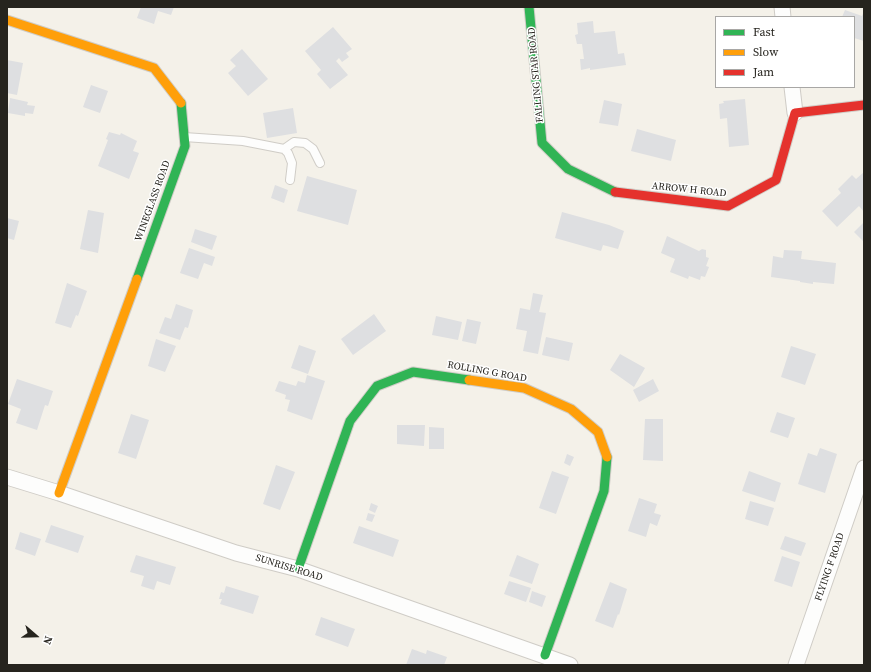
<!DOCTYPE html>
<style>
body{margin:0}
#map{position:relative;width:871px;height:672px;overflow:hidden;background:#f4f1e9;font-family:"Source Serif 4",serif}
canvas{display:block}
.frame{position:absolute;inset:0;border:8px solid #26241e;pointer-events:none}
.legend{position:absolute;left:715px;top:16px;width:140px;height:72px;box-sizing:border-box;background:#fff;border:1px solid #a8a7a5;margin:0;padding:5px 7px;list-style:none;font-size:12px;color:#26241e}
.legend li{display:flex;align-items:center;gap:8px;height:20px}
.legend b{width:20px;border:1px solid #a8a7a5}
.north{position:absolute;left:16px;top:616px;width:40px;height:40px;-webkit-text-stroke:3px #fff;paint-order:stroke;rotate:110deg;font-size:11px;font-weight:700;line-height:16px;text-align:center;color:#26241e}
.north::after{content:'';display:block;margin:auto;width:14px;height:18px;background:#26241e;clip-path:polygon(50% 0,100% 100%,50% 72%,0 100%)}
</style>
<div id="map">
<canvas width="871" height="672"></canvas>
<div class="frame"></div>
<ul class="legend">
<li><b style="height:5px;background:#30b455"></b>Fast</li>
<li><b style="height:5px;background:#ff9f0a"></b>Slow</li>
<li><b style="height:5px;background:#e5322d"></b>Jam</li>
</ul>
<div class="north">N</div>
</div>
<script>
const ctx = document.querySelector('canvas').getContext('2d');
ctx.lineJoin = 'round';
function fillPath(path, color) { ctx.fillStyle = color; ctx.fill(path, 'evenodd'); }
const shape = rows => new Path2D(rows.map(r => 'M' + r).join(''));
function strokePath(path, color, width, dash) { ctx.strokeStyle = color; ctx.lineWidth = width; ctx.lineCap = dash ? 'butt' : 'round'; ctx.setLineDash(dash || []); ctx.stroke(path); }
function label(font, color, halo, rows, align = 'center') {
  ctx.font = font + ' "Source Serif 4",serif'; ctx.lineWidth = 3; ctx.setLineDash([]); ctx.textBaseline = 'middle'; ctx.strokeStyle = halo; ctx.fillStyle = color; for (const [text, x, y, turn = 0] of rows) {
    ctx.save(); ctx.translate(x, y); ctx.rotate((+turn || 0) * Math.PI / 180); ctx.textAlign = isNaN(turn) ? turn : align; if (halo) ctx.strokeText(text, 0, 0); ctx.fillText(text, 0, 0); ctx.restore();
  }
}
const building = shape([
 [141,7,174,7,171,15,158,11,154,24,137,18],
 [845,10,862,16,864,11,864,41,854,38,854,17,842,17],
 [593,21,594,33,615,31,618,54,624,53,626,65,590,70,590,68,581,70,580,59,584,59,582,44,577,44,575,35,578,34,577,23],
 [333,27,352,49,346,53,349,57,342,62,339,58,336,61,348,75,330,89,317,74,321,70,305,51],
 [242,49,268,79,248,96,228,73,236,66,230,60],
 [7,60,23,63,17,95,7,93],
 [91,85,108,91,100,113,83,107],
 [10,98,28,102,27,105,35,106,33,114,25,113,25,116,8,113],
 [745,99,749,145,729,147,727,118,720,119,719,104,724,103,723,101],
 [604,100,622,104,618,126,599,123],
 [293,108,297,133,267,138,263,113],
 [637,129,676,140,671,161,631,151],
 [109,132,120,135,121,133,137,141,133,151,139,153,129,179,98,166,108,140,106,139],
 [864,172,864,212,859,206,837,227,822,211,841,193,838,189,852,175,856,179],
 [307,176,357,190,348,225,297,211],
 [275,185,288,190,284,203,271,198],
 [88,210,104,213,98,253,80,249],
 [562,212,609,225,624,231,618,249,603,245,601,251,555,238],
 [7,218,19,221,14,240,7,238],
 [864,222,864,242,854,232],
 [195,229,217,236,212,250,191,242],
 [667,236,699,251,702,249,706,250,706,257,709,258,706,266,709,267,705,277,701,276,700,280,689,276,688,279,670,272,675,259,661,253],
 [189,248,215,257,212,266,204,263,198,279,180,273],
 [784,250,802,251,801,259,836,263,834,284,813,282,813,284,800,282,800,281,771,277,773,256,783,258],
 [67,283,87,291,78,316,76,315,71,328,55,323],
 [533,293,543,295,539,312,546,313,538,354,523,351,527,331,516,329,520,308,530,310],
 [176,304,193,310,188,328,185,327,180,340,159,333,165,317,171,319],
 [374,314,386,331,353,355,341,339],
 [436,316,462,322,458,340,432,335],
 [467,319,481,322,476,344,462,341],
 [546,337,573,343,569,361,542,355],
 [156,339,176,346,165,372,148,366],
 [299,345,316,351,308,374,291,368],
 [791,346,816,354,805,385,781,377],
 [620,354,645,368,634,387,610,370],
 [307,375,325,381,312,420,287,411,290,400,285,399,286,395,275,391,279,381,296,386,298,381,305,383],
 [17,379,53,391,48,406,45,405,37,430,16,423,21,409,8,404],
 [653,379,659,391,639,402,633,390],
 [777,412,795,418,788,438,770,432],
 [131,414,149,420,136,459,118,453],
 [645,419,663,419,663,461,643,460],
 [397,425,425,425,424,446,397,444],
 [429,427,444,428,444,449,429,449],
 [820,448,837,454,825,493,798,484,808,453,817,456],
 [567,454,574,457,570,466,564,463],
 [276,465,295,472,280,510,263,504],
 [552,471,569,477,556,514,539,508],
 [749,471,781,483,775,502,742,491],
 [639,498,657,504,654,513,661,515,657,526,650,523,646,537,628,531],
 [750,501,774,508,768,526,745,519],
 [371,503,378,506,375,513,369,510],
 [368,513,375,515,372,522,366,520],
 [51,525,84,536,78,553,45,542],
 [359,526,399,540,393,557,353,543],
 [20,532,41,539,35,556,15,549],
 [785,536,806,543,801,556,780,549],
 [136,555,176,567,170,585,157,581,154,590,141,586,144,576,130,572],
 [517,555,539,564,532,584,509,576],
 [782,556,800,562,792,587,774,581],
 [509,581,531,588,526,602,504,594],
 [610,582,627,589,619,615,618,614,613,628,595,621],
 [226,586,259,596,253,614,220,604,222,599,219,599,221,592,224,593],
 [532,591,546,596,542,607,529,602],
 [321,617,355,629,348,647,315,635],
 [412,649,426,654,427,650,447,657,444,665,406,665]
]);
const lane = shape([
 [184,137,243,141,284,149,288,153,292,163,290,180],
 [284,149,294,142,305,143,313,149,320,163]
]);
const street = shape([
 [782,7,783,17],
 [792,87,795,113],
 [7,477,59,493,236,553,298,569,570,665],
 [796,665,864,468]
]);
const fast = shape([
 [529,7,542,143,568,169,615,192],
 [137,279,185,146,181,103],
 [298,569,350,421,377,386,413,372,469,380],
 [545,655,604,491,607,457]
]);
const slow = shape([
 [7,20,154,68,181,103],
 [469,380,524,388,571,409,598,432,607,457],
 [59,493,137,279]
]);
const jam = shape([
 [615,192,728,206,776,180,795,113,864,105]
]);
const streetNames = [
 ["FALLING STAR ROAD",536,75,-95],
 ["ARROW H ROAD",689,190,6],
 ["WINEGLASS ROAD",153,201,-70],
 ["ROLLING G ROAD",487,372,10],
 ["FLYING F ROAD",830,567,-71],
 ["SUNRISE ROAD",289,568,17]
];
fillPath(building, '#dedfe1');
strokePath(lane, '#cfccc6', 10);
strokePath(street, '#cfccc6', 17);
strokePath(fast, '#cfccc6', 11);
strokePath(slow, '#cfccc6', 11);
strokePath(jam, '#cfccc6', 11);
strokePath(lane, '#fdfdfc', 8);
strokePath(street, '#fdfdfc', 15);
strokePath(fast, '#30b455', 9);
strokePath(slow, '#ff9f0a', 9);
strokePath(jam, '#e5322d', 9);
label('10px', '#26241e', '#fff', streetNames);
</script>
